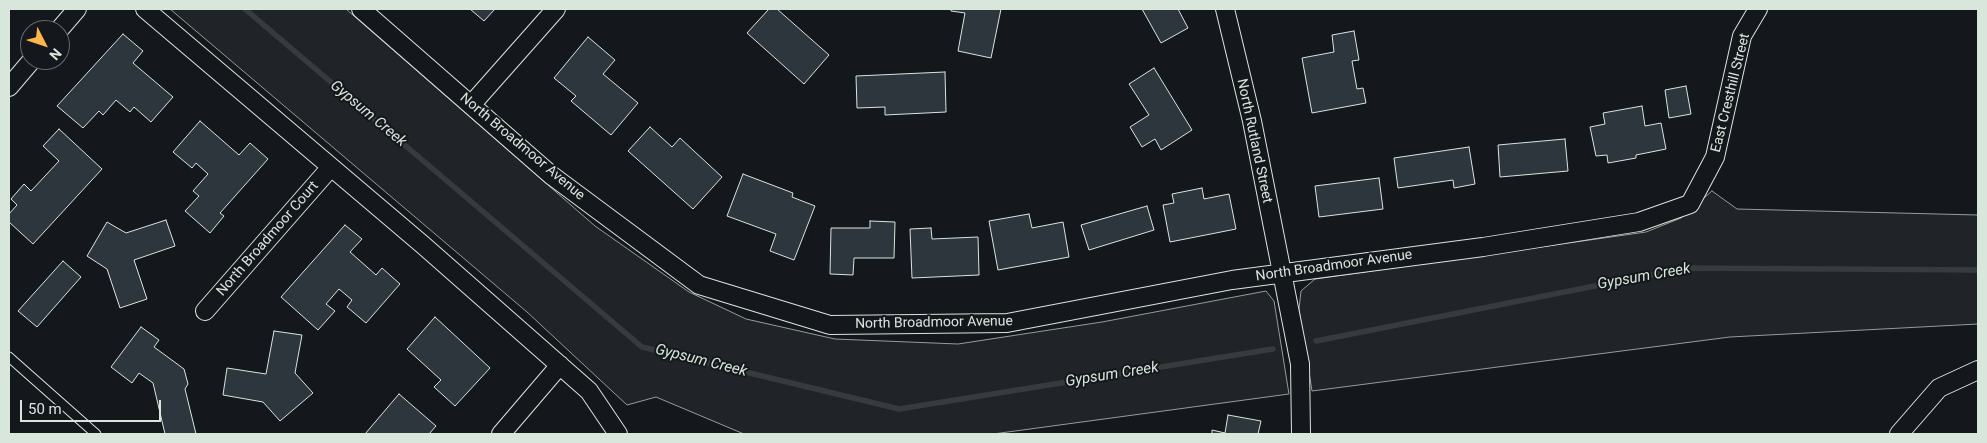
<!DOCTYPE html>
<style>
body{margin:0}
#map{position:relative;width:1987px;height:443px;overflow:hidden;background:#14181c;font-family:Roboto,sans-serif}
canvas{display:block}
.frame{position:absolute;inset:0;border:10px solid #d8e6dc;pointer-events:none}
.north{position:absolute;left:20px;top:20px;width:50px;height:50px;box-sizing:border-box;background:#14181c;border:1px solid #626a69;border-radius:50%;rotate:131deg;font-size:14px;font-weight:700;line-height:20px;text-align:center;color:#d8e6dc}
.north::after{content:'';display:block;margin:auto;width:18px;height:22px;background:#ffb74d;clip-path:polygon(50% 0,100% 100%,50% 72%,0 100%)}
.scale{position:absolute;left:20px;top:400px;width:141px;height:22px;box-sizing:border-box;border:2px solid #d8e6dc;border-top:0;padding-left:6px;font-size:15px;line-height:18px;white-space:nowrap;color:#d8e6dc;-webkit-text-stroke:4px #14181c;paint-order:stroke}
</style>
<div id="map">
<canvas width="1987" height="443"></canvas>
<div class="frame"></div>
<div class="north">N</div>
<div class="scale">50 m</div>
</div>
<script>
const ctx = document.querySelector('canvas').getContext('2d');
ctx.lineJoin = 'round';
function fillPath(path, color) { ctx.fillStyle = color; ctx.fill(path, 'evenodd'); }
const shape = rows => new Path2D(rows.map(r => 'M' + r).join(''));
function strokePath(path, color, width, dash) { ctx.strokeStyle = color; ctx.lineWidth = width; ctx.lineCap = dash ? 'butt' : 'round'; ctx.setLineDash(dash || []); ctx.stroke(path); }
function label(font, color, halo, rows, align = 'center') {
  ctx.font = font + ' Roboto,sans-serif'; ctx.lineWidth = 4; ctx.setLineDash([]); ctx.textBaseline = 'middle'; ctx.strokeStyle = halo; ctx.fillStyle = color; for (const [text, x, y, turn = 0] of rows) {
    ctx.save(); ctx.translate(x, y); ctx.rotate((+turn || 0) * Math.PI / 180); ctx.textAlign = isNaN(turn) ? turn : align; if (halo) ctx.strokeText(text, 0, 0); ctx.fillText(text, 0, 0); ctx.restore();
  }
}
const green = shape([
 [170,9,346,9,595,226,689,292,746,319,835,339,958,344,1102,322,1266,291,1274,301,1289,394,993,434,744,434,656,397,627,405,527,312,170,9],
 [1712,191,1737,209,1978,215,1978,324,1730,337,1312,391,1299,309,1301,291,1315,279,1646,232,1681,218,1712,191]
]);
const stream = shape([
 [245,9,642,347,899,409,1273,349],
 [1316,341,1686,268,1978,270]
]);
const building = shape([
 [470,9,495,9,484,21,470,9],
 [769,9,777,9,829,55,804,84,747,33,769,9],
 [951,9,1001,9,991,58,958,51,965,13,951,11,951,9],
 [1142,9,1178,9,1188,28,1161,43,1142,9],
 [1354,31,1359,60,1352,61,1357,89,1363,88,1366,103,1312,113,1302,58,1334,52,1332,35,1354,31],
 [123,34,143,51,133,63,173,97,151,122,134,107,130,112,116,100,103,115,99,111,83,128,57,106,123,34],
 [588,37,615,60,603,74,638,103,611,135,571,101,576,96,554,78,588,37],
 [1154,68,1192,130,1161,150,1155,139,1142,147,1130,127,1149,115,1129,84,1154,68],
 [945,72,946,112,885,115,885,107,857,108,856,76,945,72],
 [1686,86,1691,114,1669,118,1665,90,1686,86],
 [1642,106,1645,126,1661,123,1666,149,1636,155,1636,158,1608,163,1607,155,1596,156,1590,127,1605,124,1603,113,1642,106],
 [200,121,239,155,250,143,268,159,220,213,224,216,210,233,185,211,199,196,193,191,208,174,196,163,192,168,173,152,200,121],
 [650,127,672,147,680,138,722,177,693,209,628,151,650,127],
 [59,129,102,169,33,244,9,222,9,214,17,205,11,199,24,184,31,191,59,161,43,146,59,129],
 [1565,139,1568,171,1500,177,1498,145,1565,139],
 [1469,147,1475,184,1454,188,1453,180,1398,188,1394,158,1469,147],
 [743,174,793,193,792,197,815,206,794,260,770,251,776,234,727,216,743,174],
 [1379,178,1383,209,1319,217,1315,186,1379,178],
 [1202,188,1204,199,1229,194,1236,229,1170,242,1163,205,1174,203,1172,194,1202,188],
 [1147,206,1154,230,1089,250,1081,225,1147,206],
 [1029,214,1032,228,1063,222,1069,257,998,270,989,221,1029,214],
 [166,220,175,246,134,260,147,299,120,308,107,269,87,256,107,222,126,233,166,220],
 [870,221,895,222,894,258,854,258,853,275,830,274,831,228,870,228,870,221],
 [345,225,362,239,350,252,376,275,382,268,400,284,366,323,347,307,352,300,339,289,326,304,335,311,318,330,281,297,345,225],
 [931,228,932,239,978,237,979,275,912,278,910,229,931,228],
 [63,261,81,277,37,327,18,311,63,261],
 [435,317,490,368,455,406,434,387,441,380,407,349,435,317],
 [141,327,159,340,154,347,184,369,188,384,185,389,196,434,165,434,153,383,139,373,132,383,111,367,141,327],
 [274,331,302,335,295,373,313,393,280,421,263,402,223,395,227,368,266,374,274,331],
 [399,394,436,426,429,434,365,434,399,394],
 [1228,415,1261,421,1258,434,1212,434,1212,430,1225,433,1228,415]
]);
const lane = shape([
 [9,357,96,434]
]);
const street = shape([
 [145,9,423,245,589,391,618,434],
 [361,9,551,175,699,285,830,325,1007,323,1232,280,1483,247,1639,222,1690,204,1715,157,1742,36,1758,9],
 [1225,9,1252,121,1300,364,1301,434],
 [59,30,77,9],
 [9,87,32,60],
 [471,105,556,9],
 [205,311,331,167],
 [501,434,560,365],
 [1899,434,1939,388,1978,370]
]);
const streetNames = [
 ["East Cresthill Street",1731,93,-76],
 ["North Rutland Street",1254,141,78],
 ["North Broadmoor Avenue",522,147,40],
 ["North Broadmoor Court",268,239,-49],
 ["North Broadmoor Avenue",1334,266,-8],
 ["North Broadmoor Avenue",934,323,-1]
];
const waterNames = [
 ["Gypsum Creek",368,114,40],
 ["Gypsum Creek",1644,277,-10],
 ["Gypsum Creek",701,361,14],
 ["Gypsum Creek",1112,375,-9]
];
fillPath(green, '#202428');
strokePath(green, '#939e99', 1);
strokePath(stream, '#363b3e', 5.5);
fillPath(building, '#2c363c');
strokePath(building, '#d8e6dc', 1);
strokePath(lane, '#d8e6dc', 11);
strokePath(street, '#d8e6dc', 20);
strokePath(lane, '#14181c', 9);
strokePath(street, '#14181c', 18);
label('14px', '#d8e6dc', '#14181c', streetNames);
label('italic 15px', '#d8e6dc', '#14181c', waterNames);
</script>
